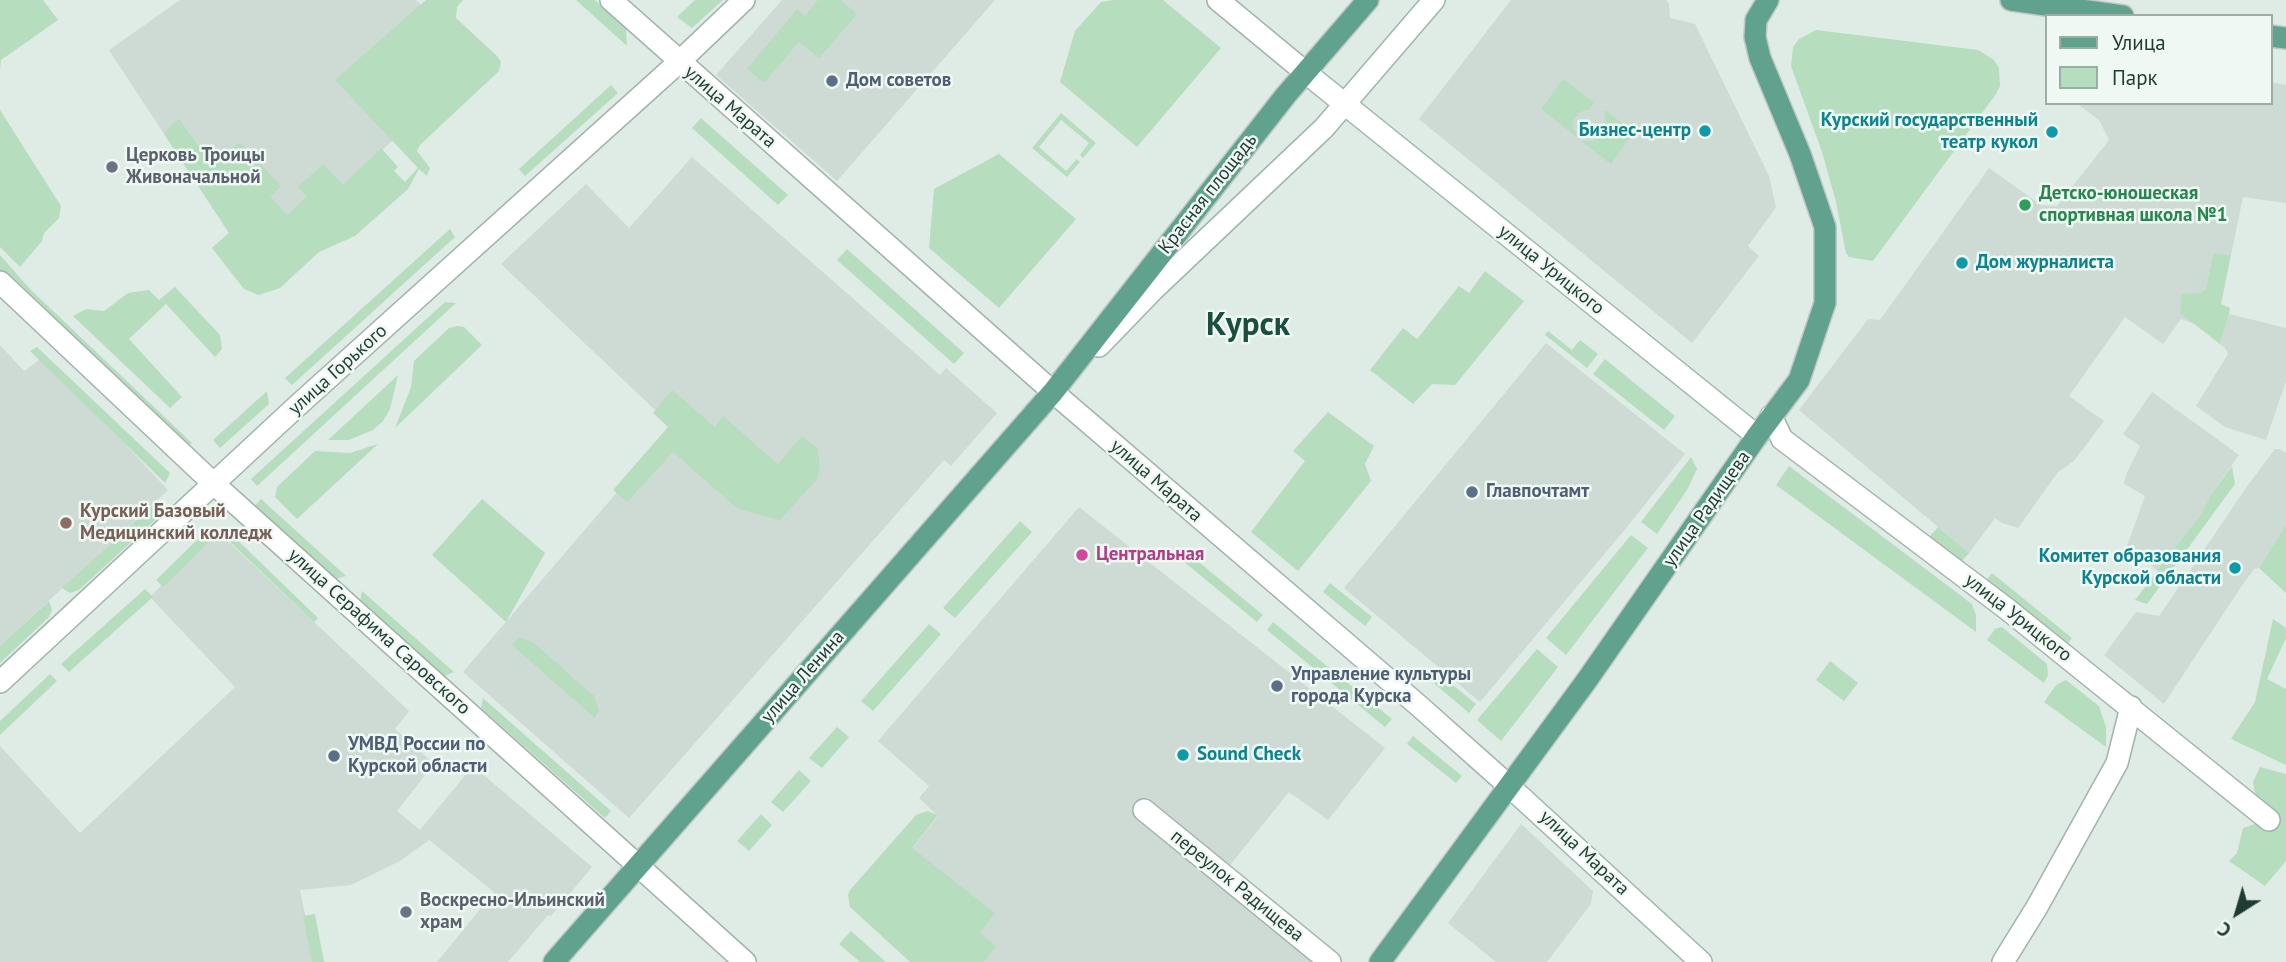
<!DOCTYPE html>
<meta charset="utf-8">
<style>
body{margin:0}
#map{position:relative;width:2286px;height:962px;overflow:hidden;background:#dfebe5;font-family:"PT Sans",sans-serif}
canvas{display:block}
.legend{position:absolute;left:2045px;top:14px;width:228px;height:91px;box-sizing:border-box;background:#eff8f3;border:2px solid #9cada6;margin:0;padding:9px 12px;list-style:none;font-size:21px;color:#1f3c32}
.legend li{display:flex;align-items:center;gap:14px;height:35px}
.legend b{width:35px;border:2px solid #9cada6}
.north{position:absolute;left:2202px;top:878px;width:70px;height:70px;-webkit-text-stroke:5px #eff8f3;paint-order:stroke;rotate:217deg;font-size:19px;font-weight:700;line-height:28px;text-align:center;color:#1f3c32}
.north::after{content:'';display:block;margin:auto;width:24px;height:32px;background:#1f3c32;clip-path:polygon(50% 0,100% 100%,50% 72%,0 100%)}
</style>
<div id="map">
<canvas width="2286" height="962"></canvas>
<ul class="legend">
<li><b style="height:9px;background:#61a28e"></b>Улица</li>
<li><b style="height:19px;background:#b7ddbf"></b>Парк</li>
</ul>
<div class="north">С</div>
</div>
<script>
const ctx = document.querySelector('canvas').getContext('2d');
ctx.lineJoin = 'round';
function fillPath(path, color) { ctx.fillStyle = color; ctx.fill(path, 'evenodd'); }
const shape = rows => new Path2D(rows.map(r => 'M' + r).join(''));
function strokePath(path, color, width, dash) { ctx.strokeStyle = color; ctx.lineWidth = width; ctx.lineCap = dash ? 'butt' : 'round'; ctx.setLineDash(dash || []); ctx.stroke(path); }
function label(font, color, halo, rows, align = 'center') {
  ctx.font = font + ' "PT Sans",sans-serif'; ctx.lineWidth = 5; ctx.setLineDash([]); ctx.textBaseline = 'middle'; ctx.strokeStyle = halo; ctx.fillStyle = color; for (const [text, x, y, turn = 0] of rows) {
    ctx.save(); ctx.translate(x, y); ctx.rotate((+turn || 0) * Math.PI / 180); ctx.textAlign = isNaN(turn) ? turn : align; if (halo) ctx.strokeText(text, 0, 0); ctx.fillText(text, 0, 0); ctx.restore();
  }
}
const built = shape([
 [180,0,416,0,423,7,395,138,340,191,229,269,212,248,229,233,109,50],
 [782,0,995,0,837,181,716,75],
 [1511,0,1666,0,1669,4,1670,18,1695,24,1769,176,1776,207,1748,246,1759,256,1692,343,1419,119],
 [2270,82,2286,85,2286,203,2243,197,2231,255,2213,253,2206,289,2195,324,2181,319,2163,344,2125,317,2069,396,2104,421,2074,461,2058,472,2018,528,2002,523,1995,518,1969,553,1799,410,1868,319,1880,320,1989,168,2041,205,2057,206,2109,140,2099,120,2076,103,2270,103],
 [692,157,940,375,946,368,997,413,951,466,944,460,629,818,463,672,673,427,501,264,586,184,629,228],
 [2229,314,2286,328,2286,381,2266,440,2225,427,2196,406,2228,354,2226,349,2220,344],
 [1546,343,1685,454,1627,527,1480,702,1344,588],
 [0,345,24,371,43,357,168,490,0,646],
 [2152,392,2239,455,2210,496,2201,514,2158,571,2127,546,2145,496,2124,484,2126,475,2140,446,2123,434],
 [2275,449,2279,449,2286,453,2286,524,2259,568,2254,569,2241,587,2164,704,2104,655,2136,612,2159,616,2248,485],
 [1079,507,1385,748,1328,820,1289,792,1222,875,1329,962,976,962,906,856,938,816,919,798,929,786,878,741],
 [216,530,409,711,395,729,434,764,397,811,420,830,473,766,592,867,551,916,548,915,508,962,437,962,494,892,429,840,400,861,351,885,300,890,315,962,0,962,0,746,80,833,235,687,150,597],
 [1521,824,1593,891,1591,904,1547,962,1496,962,1448,923]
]);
const green = shape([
 [0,0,43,0,58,20,1,60,0,70],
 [426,0,463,0,457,7,456,18,497,56,501,62,499,71,420,145,417,151,430,168,427,176,419,169,408,189,355,236,319,252,280,288,259,295,244,289,212,248,229,233,164,134,171,125,179,119,211,163,239,143,243,145,281,186,270,197,287,215,307,197,298,187,323,164,343,185,381,148,398,167,394,171,405,182,418,168,335,80],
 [576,0,595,0,626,29,627,46],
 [695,0,723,0,692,28,677,17],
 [818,0,841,0,857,14,819,58,799,42,764,83,747,69,797,9,805,16],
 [1113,0,1163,0,1221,48,1137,147,1060,82,1075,31,1101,2],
 [1816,30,1978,50,1994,60,1999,68,2000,86,1996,94,1873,261,1849,257,1846,253,1836,202,1822,152,1791,66,1793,47,1799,39],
 [1563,79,1594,102,1590,109,1580,112,1574,119,1573,126,1577,137,1541,109],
 [611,85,618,93,525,176,519,169],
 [0,110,61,206,59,218,44,233,42,241,20,267,0,247],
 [1605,110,1634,132,1611,164,1581,141,1592,141,1600,137,1604,131],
 [1061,113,1096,143,1083,158,1080,155,1089,143,1061,120,1039,147,1066,171,1077,159,1080,162,1067,177,1032,148],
 [701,118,788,195,778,205,692,128],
 [999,154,1076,219,999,308,929,248,934,189],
 [450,229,455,237,292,385,285,378],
 [847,249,964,353,954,364,837,260],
 [2213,253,2231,255,2221,304,2230,308,2229,314,2220,344,2180,313,2182,294,2201,293,2206,289],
 [0,255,31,290,192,443,186,448,0,272],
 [1485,271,1524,301,1455,385,1432,384,1413,404,1370,370,1403,328,1417,339,1459,286,1469,293],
 [175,287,220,335,222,349,215,357,166,304,129,339,182,397,170,408,73,316,86,309,104,311,128,293,149,290,159,300],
 [445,302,456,303,257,486,251,479],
 [457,326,464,327,482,345,395,428,411,387,414,361,449,328],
 [1548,331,1572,350,1580,340,1598,354,1587,368,1545,335],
 [37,347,170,473,165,483,30,351],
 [1605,359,1675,416,1664,430,1593,374],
 [398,375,390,409,383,421,373,430,349,440,328,440],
 [672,390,715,427,723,416,778,464,802,436,818,449,820,470,817,479,780,520,738,509,673,452,627,502,613,490,668,427,653,413],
 [267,391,269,404,220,448,213,440],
 [1328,412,1374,446,1365,464,1371,481,1298,571,1251,532,1305,461,1293,451],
 [378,444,297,519,275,497,277,487,315,451,350,453],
 [1691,457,1697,469,1687,490,1657,534,1641,522],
 [1789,466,1972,604,1976,615,1976,632,1776,485],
 [2232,466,2235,484,2147,604,2135,600,2201,514,2210,496],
 [261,499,346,576,336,579,254,507],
 [482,499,545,553,506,622,432,555],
 [157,501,166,510,79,590,70,593,62,588],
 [1020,521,1032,532,955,618,943,608],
 [2286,524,2286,593,2259,568],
 [1938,527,1969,553,1961,562,1930,536],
 [229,532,318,618,314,622,225,537],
 [204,533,211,540,163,587,156,580],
 [1631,535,1648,548,1566,655,1546,638],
 [1189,554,1263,615,1257,622,1183,561],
 [1992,573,2072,638,2065,647,1985,582],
 [1330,583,1372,617,1365,626,1323,592],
 [145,589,153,597,69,672,61,664],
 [362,591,454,672,444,676,360,602],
 [49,601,52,610,49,617,0,663,0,646],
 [2273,619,2286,628,2286,638,2267,679,2286,689,2286,765,2231,739,2255,702],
 [1273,622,1392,719,1385,727,1267,630],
 [929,624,941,634,873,711,861,701],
 [2002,627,2047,664,2048,675,2044,683,1987,640,1995,629],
 [520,637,534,643,594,696,599,710,595,718,512,645],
 [1537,649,1558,667,1501,741,1477,720],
 [1830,661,1858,683,1844,701,1816,680],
 [1437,672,1476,704,1469,713,1430,680],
 [50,674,57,681,0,735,0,721],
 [2066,680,2099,706,2106,727,2106,747,2044,702,2056,685],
 [483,698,611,811,605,818,481,708],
 [837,727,849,737,822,768,809,758],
 [1413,736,1462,776,1456,783,1407,744],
 [2260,767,2286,774,2286,861,2265,886,2229,861,2237,853,2243,828,2261,822,2253,782],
 [799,770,811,781,783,812,771,802],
 [927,811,938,815,912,848,995,913,980,933,996,946,984,962,910,962,850,907,848,895,850,890,916,815],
 [761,814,772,825,749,851,737,841],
 [315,914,324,962,312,962,303,916],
 [851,931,886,962,860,962,839,944]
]);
const minor = shape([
 [1218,0,1305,72],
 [679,62,744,0],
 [0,282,214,484,745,962],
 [1771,416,1782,439,2007,609,2269,820],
 [1144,810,1330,962],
 [2003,962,2037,907,2117,763,2131,707]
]);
const tertiary = shape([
 [611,0,1053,392,1418,705,1509,786],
 [0,682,296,407,679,62]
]);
const secondary = shape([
 [1305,72,1757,436],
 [1099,346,1153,290,1324,128,1434,0],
 [1509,786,1701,962]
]);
const primary = shape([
 [2011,0,2123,16],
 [2270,36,2286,38],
 [554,962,1053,392,1286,95,1368,0],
 [1380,962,1587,680,1757,436,1799,380,1825,303,1825,227,1800,154,1760,58,1755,37,1756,20,1768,0]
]);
const markers = [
 [832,81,7,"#5c6f8a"],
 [1705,131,7,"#0f9aa8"],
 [2052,132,7,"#0f9aa8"],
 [112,167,7,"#6b7280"],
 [2025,205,7,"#2e9e5b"],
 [1962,263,7,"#0f9aa8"],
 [1472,492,7,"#5c6f8a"],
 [66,523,7,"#8d6e63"],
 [1082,555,7,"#d1479c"],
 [2235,568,7,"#0f9aa8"],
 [1277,686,7,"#5c6f8a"],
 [1183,755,7,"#0f9aa8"],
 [334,756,7,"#5c6f8a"],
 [406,912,7,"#6b7280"]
];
const serviceNames = [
 ["Дом советов",846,81],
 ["Главпочтамт",1486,492],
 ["Управление культуры",1291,675],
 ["города Курска",1291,697],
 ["УМВД России по",348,745],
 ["Курской области",348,767]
];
const streetNames = [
 ["улица Марата",730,107,41],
 ["Красная площадь",1208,194,-52],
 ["улица Урицкого",1551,270,39],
 ["улица Горького",338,370,-42],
 ["улица Марата",1156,481,41],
 ["улица Радищева",1707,509,-55],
 ["улица Урицкого",2018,618,38],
 ["улица Серафима Саровского",379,632,42],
 ["улица Ленина",803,677,-49],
 ["улица Марата",1584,853,43],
 ["переулок Радищева",1237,886,39]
];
const cultureNames = [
 ["Курский государственный",2038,121],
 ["театр кукол",2038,143],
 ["Бизнес-центр",1691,131],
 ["Дом журналиста",1976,263,"left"],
 ["Комитет образования",2221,557],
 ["Курской области",2221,579],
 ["Sound Check",1197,755,"left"]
];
const worshipNames = [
 ["Церковь Троицы",126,156],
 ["Живоначальной",126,178],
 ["Воскресно-Ильинский",420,901],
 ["храм",420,923]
];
const leisureNames = [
 ["Детско-юношеская",2039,194],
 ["спортивная школа №1",2039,216]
];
const educationNames = [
 ["Курский Базовый",80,512],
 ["Медицинский колледж",80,534]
];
const hotelNames = [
 ["Центральная",1096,555]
];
const townNames = [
 ["Курск",1248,326]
];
fillPath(built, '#cddbd4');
fillPath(green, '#b7ddbf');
strokePath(minor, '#a2b3ac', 24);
strokePath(tertiary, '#a2b3ac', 24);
strokePath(secondary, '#9db7ac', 24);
strokePath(primary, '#c0c8c6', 24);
strokePath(minor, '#fff', 21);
strokePath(tertiary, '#fff', 21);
strokePath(secondary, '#fff', 21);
strokePath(primary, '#61a28e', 21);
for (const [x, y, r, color] of markers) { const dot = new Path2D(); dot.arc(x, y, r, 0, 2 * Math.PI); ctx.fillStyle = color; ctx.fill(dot); strokePath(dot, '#eff8f3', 2.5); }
label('bold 19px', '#4e5e75', '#eff8f3', serviceNames, 'left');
label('19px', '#1f3c32', '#eff8f3', streetNames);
label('bold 19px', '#0d838f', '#eff8f3', cultureNames, 'right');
label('bold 19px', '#5b616d', '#eff8f3', worshipNames, 'left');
label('bold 19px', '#27864d', '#eff8f3', leisureNames, 'left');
label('bold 19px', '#785e54', '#eff8f3', educationNames, 'left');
label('bold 19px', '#b23c85', '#eff8f3', hotelNames, 'left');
label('bold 33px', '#1b4e3f', '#eff8f3', townNames);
</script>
